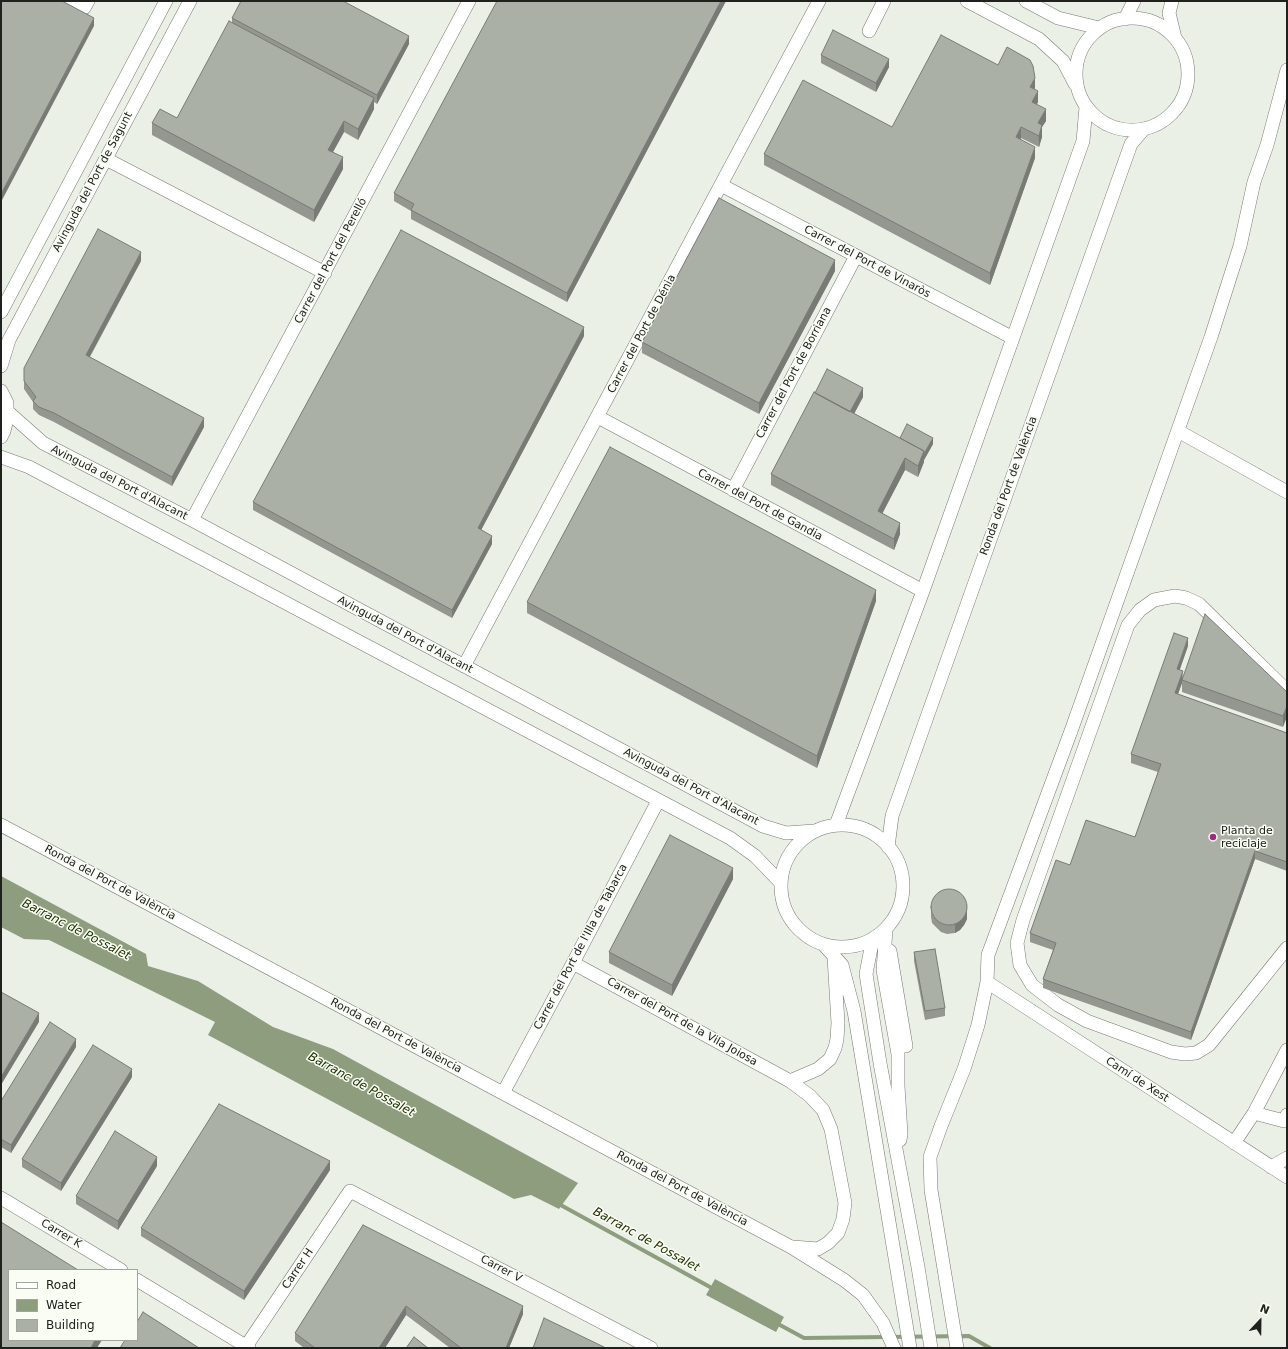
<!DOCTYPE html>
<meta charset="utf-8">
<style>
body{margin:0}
#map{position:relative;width:1288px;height:1349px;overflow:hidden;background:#ebf0e7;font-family:"DejaVu Sans",sans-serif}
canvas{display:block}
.frame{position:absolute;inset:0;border:2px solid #20211e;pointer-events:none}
.legend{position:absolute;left:8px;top:1269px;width:130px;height:72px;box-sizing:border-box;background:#f9fdf4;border:1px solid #a2a59e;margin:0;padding:5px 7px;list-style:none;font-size:12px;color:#20211e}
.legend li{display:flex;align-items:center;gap:8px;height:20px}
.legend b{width:20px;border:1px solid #a2a59e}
.north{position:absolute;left:1240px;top:1301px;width:40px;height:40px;-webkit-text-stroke:3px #f9fdf4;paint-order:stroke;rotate:22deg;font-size:11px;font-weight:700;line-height:16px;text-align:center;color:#20211e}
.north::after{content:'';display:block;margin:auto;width:14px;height:18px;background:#20211e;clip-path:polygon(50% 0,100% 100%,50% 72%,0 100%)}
</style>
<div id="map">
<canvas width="1288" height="1349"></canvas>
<div class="frame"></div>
<ul class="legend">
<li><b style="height:5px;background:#fff"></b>Road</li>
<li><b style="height:11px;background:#8e9d7e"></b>Water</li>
<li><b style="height:11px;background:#abb0a7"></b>Building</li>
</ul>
<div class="north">N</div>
</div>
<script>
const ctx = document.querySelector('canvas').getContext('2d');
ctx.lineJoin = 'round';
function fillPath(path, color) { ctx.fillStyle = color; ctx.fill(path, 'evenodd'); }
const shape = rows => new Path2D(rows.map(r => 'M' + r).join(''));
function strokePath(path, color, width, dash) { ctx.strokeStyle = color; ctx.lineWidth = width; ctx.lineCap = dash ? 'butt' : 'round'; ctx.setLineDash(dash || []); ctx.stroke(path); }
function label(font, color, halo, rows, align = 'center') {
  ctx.font = font + ' "DejaVu Sans",sans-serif'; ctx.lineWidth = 3; ctx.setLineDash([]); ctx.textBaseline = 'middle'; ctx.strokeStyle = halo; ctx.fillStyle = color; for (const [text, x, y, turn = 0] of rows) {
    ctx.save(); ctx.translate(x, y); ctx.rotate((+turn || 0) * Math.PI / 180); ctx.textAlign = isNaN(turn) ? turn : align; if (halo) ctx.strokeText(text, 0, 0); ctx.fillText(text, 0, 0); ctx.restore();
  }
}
const water = shape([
 [1,876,146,954,148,966,198,981,273,1027,333,1049,578,1183,559,1209,531,1195,514,1199,208,1035,215,1022,49,940,24,939,1,927],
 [715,1279,784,1317,776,1332,706,1295]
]);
const stream = shape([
 [557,1203,710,1287],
 [780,1325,804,1338,969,1336,990,1348]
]);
const minor = shape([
 [70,1,84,8,88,1],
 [967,1,1039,39,1063,61,1075,84],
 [1026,1,1058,18,1099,28],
 [1172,1,1169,13,1175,38],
 '1076 74a56 56 0 1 1 112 0a56 56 0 1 1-112 0Z',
 [1125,19,1134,1],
 [869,31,884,1],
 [106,159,325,273],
 [721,185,1013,338],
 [1,312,166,1],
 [1,366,9,340,190,1],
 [1,391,7,403,7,419,4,431,1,437],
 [7,411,43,443,192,520,763,826,786,833,814,831],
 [598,417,923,591],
 [1178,431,1287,492],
 [1,457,29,467,63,485,730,838,755,856,781,883],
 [733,490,856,256],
 [192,520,469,1],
 [464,666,819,1],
 [1287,691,1199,604,1186,598,1175,596,1154,600,1140,610,1128,625,1023,920,1017,943,1020,965,1032,985,1058,1005,1087,1021,1171,1052,1185,1054,1196,1053,1209,1045,1287,948],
 [1,825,791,1247,844,1280,863,1295,883,1323,894,1348],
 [836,825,923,591,1083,141,1086,107],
 '781 886a61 61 0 1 1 122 0a61 61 0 1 1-122 0Z',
 [888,847,892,816,927,717,1131,144,1143,130],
 [886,930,883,970,898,1054,898,1086,901,1134,900,1140],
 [875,937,871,948,866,974,880,1063,918,1267,931,1348],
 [823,944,842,965,854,1011,910,1348],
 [890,951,906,1046],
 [573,963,790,1081,810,1096,823,1110,831,1129,845,1203,843,1219,838,1233,828,1243,818,1249,793,1247],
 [987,982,1287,1177],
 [790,1081,818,1069,830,1059,835,1048,837,1039,838,1023,834,957],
 [503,1093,573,963,658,801],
 [1254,1113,1284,1121,1287,1115],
 [1234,1143,1254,1113,1287,1050],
 [1271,1167,1287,1158],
 [1,1198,121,1270],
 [137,1280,249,1348],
 [245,1348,350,1191,651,1348],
 [957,1348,931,1190,930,1157,941,1126,964,1069,978,1025,987,982,988,955,1071,731,1211,337,1240,246,1254,182,1267,145,1287,70]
]);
const wall = shape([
 [726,1,567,302,411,219,411,211,394,201,394,193],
 [232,18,409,44,377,104,374,102,374,109,358,140,344,132,333,152,343,169,314,222,152,135,152,123,177,118,232,22],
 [821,55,889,67,876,92,821,63],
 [998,65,1035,89,1038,102,1037,104,1046,121,1042,127,1042,137,1039,147,1021,138,1021,139,1035,158,990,285,764,165,764,154,892,127],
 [141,261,90,357,204,427,172,486,54,422,39,415,33,409,33,402,24,389,24,368],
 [835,271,759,414,642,353,642,342],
 [584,336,481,530,492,544,452,618,253,510,253,502],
 [815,393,863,397,854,414,900,438,933,444,924,460,924,462,918,477,905,470,882,513,900,534,894,550,771,485,771,474],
 [876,601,817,768,527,613,527,602],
 [1188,646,1179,670,1183,678,1287,692,1283,727,1182,692,1182,683,1178,694,1287,733,1287,871,1255,859,1191,1040,1043,988,1043,979,1053,950,1030,942,1030,933,1070,865,1135,837,1158,772,1131,763,1131,754],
 [733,879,672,996,609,963,609,952],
 [967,904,967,919,964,925,960,930,955,933,947,934,941,932,932,923,931,917,931,908],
 [914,952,945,1008,945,1016,925,1020,914,961],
 [76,1047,11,1153,1,1147,1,1101],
 [132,1077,61,1191,22,1167,22,1159],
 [157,1166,118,1230,76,1204,76,1196],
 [330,1170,244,1300,141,1236,141,1228],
 [363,1225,523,1314,509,1348,450,1348,406,1315,385,1348,304,1348,295,1341,295,1333]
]);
const shadedWall = shape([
 [721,1,726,1,567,302,567,293],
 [94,18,94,26,1,202,1,194],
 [409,36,409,44,377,104,377,95],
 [889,59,889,67,876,92,876,83],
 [1035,78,1035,89,1030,87],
 [1038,91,1038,102,1032,113,1032,102],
 [374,98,374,109,358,140,358,129],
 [1046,109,1046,121,1042,127,1042,137,1039,147,1038,123],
 [344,121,344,132,328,161,328,150],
 [1021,127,1021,138,1016,148,1016,137],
 [1035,147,1035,158,990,285,990,273],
 [343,157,343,169,314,222,314,210],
 [141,252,141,261,86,363,86,355],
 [835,260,835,271,759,414,759,403],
 [584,327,584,336,478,536,478,528],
 [863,388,863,397,849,423,849,414],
 [204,418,204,427,172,486,172,477],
 [933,438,933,444,924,460,924,462,918,477,918,466,924,451],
 [905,458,905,470,878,522,878,511],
 [900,523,900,534,894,550,894,539],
 [492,536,492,544,452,618,452,610],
 [876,590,876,601,817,768,817,756],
 [1188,638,1188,646,1177,678,1177,669],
 [1183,671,1182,681,1182,680,1182,683,1175,702,1175,693],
 [1287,706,1287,717,1283,727,1283,716],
 [1255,851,1255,859,1191,1040,1191,1032],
 [733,868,733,879,672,996,672,985],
 [967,911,967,919,964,925,960,930,955,933,955,924],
 [39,1013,39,1022,1,1085,1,1077],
 [76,1039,76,1047,11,1153,11,1145],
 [132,1069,132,1077,61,1191,61,1183],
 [157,1157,157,1166,118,1230,118,1221],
 [330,1161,330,1170,244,1300,244,1291],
 [406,1306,406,1315,385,1348,379,1348],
 [523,1306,523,1314,509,1348,506,1348],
 [95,1340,102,1340,97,1348,91,1348]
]);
const building = shape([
 [1,1,62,1,94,18,1,194,1,1],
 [241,1,343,1,409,36,377,95,232,18,241,1],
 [497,1,721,1,567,293,411,210,414,204,394,193,497,1],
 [229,21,374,98,358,129,344,121,328,150,343,157,314,210,152,123,160,109,177,118,229,21],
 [833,30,889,59,876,83,821,55,833,30],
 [941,35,998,65,1007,47,1030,60,1033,66,1035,78,1030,87,1038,91,1032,102,1046,109,1038,123,1042,125,1039,136,1021,127,1016,137,1035,147,990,273,764,154,803,80,892,127,941,35],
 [719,198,835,260,759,403,642,342,719,198],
 [98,229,141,252,86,355,204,418,172,477,54,413,39,407,33,401,36,397,24,381,24,368,98,229],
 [401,230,584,327,478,528,492,536,452,610,253,502,401,230],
 [827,369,863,388,850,412,815,393,827,369],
 [814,392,924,451,918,466,905,458,878,511,900,523,894,539,771,474,814,392],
 [907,424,933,438,924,454,924,451,900,438,907,424],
 [610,447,876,590,817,756,527,602,610,447],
 [1205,614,1287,692,1287,706,1283,716,1182,680,1205,614],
 [1174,633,1188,638,1177,669,1183,671,1175,693,1287,733,1287,862,1255,851,1191,1032,1043,979,1056,943,1030,933,1056,860,1070,865,1086,820,1135,837,1161,764,1131,754,1174,633],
 [670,835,733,868,672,985,609,952,670,835],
 '931 907a18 18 0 1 1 36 0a18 18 0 1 1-36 0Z',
 [935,949,945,1008,925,1011,914,952,935,949],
 [1,992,39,1013,1,1077,1,992],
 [50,1022,76,1039,11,1145,1,1139,1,1101,50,1022],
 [93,1045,132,1069,61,1183,22,1159,93,1045],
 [219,1104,330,1161,244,1291,141,1228,219,1104],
 [115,1131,157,1157,118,1221,76,1196,115,1131],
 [1,1222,78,1270,9,1270,9,1340,95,1340,91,1348,1,1348,1,1222],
 [363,1225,523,1306,506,1348,461,1348,406,1306,379,1348,315,1348,295,1333,363,1225],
 [143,1312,199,1348,120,1348,125,1340,137,1340,137,1322,143,1312],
 [544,1318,606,1348,533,1348,544,1318],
 [414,1337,428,1348,406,1348,414,1337]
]);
const markers = [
 [1213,837,4,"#9f2983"]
];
const streetNames = [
 ["Avinguda del Port de Sagunt",93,182,-62],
 ["Carrer del Port del Perelló",331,261,-62],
 ["Carrer del Port de Vinaròs",867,262,28],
 ["Carrer del Port de Dénia",642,334,-62],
 ["Carrer del Port de Borriana",794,373,-62],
 ["Avinguda del Port d'Alacant",119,483,27],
 ["Ronda del Port de València",1009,486,-70],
 ["Carrer del Port de Gandia",760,505,28],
 ["Avinguda del Port d'Alacant",405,635,28],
 ["Avinguda del Port d'Alacant",691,787,28],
 ["Ronda del Port de València",110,883,28],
 ["Carrer del Port de l'Illa de Tabarca",581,947,-62],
 ["Carrer del Port de la Vila Joiosa",682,1022,29],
 ["Ronda del Port de València",396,1036,28],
 ["Camí de Xest",1137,1080,33],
 ["Ronda del Port de València",682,1189,28],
 ["Carrer K",61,1234,31],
 ["Carrer H",298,1269,-56],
 ["Carrer V",501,1269,28]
];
const poiNames = [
 ["Planta de",1221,831],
 ["reciclaje",1221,844]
];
const waterNames = [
 ["Barranc de Possalet",76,930,27],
 ["Barranc de Possalet",361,1085,29],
 ["Barranc de Possalet",646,1240,29]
];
fillPath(water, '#8e9d7e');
strokePath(stream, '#8e9d7e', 4);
strokePath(minor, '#767a72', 14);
strokePath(minor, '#fff', 13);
fillPath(wall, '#939790');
fillPath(shadedWall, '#787b75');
fillPath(building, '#abb0a7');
strokePath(building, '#787b75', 1);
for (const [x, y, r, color] of markers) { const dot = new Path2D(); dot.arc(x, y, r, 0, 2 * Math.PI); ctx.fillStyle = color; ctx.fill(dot); strokePath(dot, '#f9fdf4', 1.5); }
label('11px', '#20211e', '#f9fdf4', streetNames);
label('11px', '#20211e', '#f9fdf4', poiNames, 'left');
label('italic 12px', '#203301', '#f9fdf4', waterNames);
</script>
